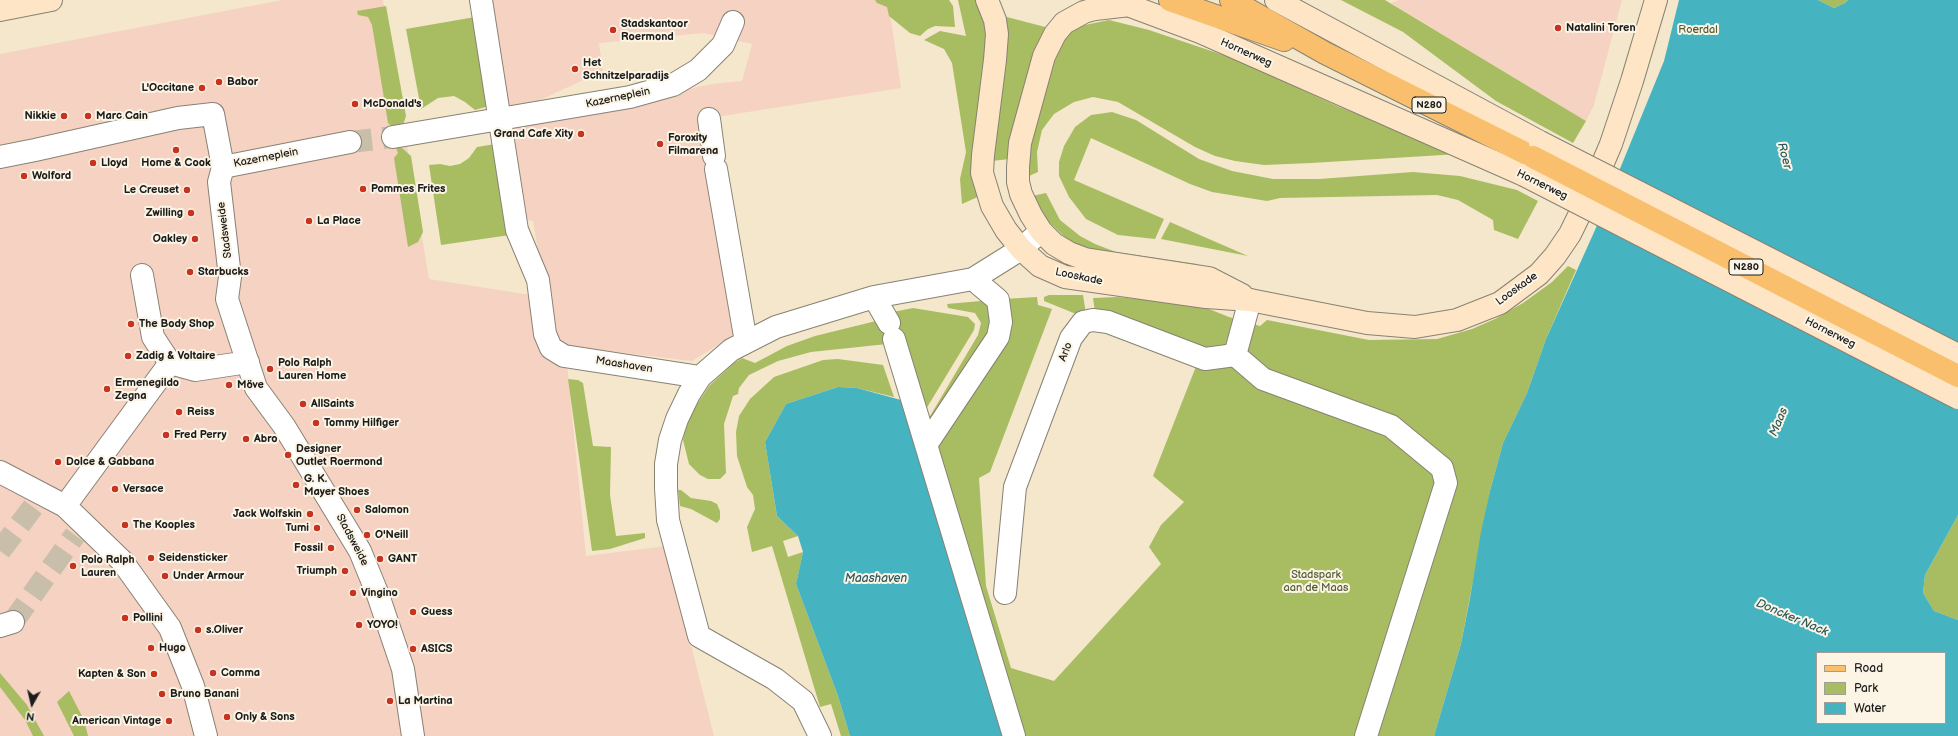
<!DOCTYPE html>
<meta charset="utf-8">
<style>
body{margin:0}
#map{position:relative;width:1958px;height:736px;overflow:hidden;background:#f4e7cc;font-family:"Balsamiq Sans",sans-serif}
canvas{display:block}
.legend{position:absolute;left:1816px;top:652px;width:130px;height:72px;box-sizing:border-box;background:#fcf5e5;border:1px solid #a29e95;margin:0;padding:5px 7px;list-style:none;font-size:12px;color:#1c1c1c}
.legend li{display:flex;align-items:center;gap:8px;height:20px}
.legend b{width:20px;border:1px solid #a29e95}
.north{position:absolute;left:12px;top:684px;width:40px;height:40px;-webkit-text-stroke:3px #fcf5e5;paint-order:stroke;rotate:188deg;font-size:11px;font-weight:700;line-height:16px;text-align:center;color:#1c1c1c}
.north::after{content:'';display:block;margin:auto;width:14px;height:18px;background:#1c1c1c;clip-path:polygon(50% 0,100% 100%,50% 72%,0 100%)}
</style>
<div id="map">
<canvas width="1958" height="736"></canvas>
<ul class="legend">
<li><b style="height:5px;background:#f9bf6d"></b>Road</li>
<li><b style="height:11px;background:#a8bd61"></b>Park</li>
<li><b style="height:11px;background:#45b3c0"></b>Water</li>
</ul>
<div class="north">N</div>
</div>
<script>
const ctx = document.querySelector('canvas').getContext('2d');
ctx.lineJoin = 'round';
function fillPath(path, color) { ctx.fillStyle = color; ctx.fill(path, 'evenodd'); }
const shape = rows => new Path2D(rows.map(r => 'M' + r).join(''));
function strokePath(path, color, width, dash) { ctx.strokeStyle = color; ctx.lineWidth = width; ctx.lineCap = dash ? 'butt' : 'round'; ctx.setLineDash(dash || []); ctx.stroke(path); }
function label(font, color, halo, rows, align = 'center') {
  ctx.font = font + ' "Balsamiq Sans",sans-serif'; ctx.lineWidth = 4; ctx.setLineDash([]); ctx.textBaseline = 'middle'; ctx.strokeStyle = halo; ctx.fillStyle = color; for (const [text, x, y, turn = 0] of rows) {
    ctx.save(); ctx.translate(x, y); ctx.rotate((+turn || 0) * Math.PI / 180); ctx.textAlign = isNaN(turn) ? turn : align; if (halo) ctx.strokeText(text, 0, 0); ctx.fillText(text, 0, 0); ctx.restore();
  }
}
const built = shape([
 [282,0,383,0,429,279,531,295,567,364,586,556,666,546,714,736,0,736,0,54],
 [486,0,888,0,901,88,716,117,734,335,692,361,567,346,553,336,533,221,520,218,504,127,712,84,742,81,752,44,703,33,599,43,603,71,503,117],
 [1399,0,1622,0,1594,105,1586,121,1391,3]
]);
const green = shape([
 [875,0,949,0,953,6,955,27,935,26,928,29,920,36,910,33,889,16,887,7,877,3],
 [958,0,978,0,986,11,992,53,982,195,962,204,960,179,966,152,952,63,944,49,924,40,940,31,966,36],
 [1341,0,1385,0,1586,121,1573,143,1496,101,1403,32],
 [1818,0,1848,0,1845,3,1834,8],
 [386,6,406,116,403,125,394,128,388,123,372,25,368,17,358,15,357,11],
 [1003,16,1049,28,1010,159,991,161],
 [475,17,489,106,475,110,465,102,454,96,438,98,421,109,406,29],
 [1109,20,1149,30,1235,59,1337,106,1459,154,1311,163,1264,165,1235,161,1215,156,1195,147,1118,102,1093,97,1074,102,1054,114,1042,130,1037,152,1038,172,1027,177,1025,156,1046,73,1067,34,1080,26],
 [1112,112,1136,120,1199,159,1232,171,1273,179,1319,179,1413,172,1460,176,1517,190,1538,201,1518,239,1494,230,1493,220,1458,200,1437,195,1280,198,1267,201,1212,192,1190,184,1091,138,1074,180,1164,219,1155,239,1118,235,1086,219,1069,197,1059,176,1059,162,1064,146,1075,127,1091,115],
 [495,144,510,235,441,245,429,165,440,164,450,166,460,164,469,158,477,147],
 [396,148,402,148,411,156,423,232,418,242,408,247,394,158,398,153],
 [1046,193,1060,220,1080,236,1095,244,1116,252,1197,264,1194,270,1104,256,1070,242,1044,217,1032,196],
 [1170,222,1248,256,1161,239],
 [1568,266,1576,270,1546,339,1527,393,1503,443,1490,491,1461,644,1434,736,1000,736,986,688,1005,682,935,440,1004,299,1037,297,1038,305,1052,309,990,472,979,478,986,586,1011,668,1054,681,1161,564,1149,547,1161,525,1184,502,1153,476,1195,369,1197,348,1095,312,1093,298,1117,297,1158,301,1209,309,1229,317,1260,326,1267,320,1369,340,1437,339,1472,329,1495,319,1523,303,1552,282],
 [1049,295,1083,295,1086,314,1081,316,1044,301,1044,297],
 [992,300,993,334,929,430,926,423,978,335,981,323,975,313,948,308,947,304],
 [913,308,968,317,975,324,974,330,923,414,893,312],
 [876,321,880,322,887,344,811,352,778,361,749,375,739,388,738,394,733,396,724,424,726,473,720,479,708,479,700,475,689,464,683,440,687,422,695,407,709,386,734,363,742,358,755,363,787,346,815,336],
 [838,359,883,365,894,397,857,388,838,387,786,404,765,442,777,516,798,536,783,541,788,557,803,552,796,584,838,696,850,736,841,736,831,704,820,707,772,546,752,552,747,527,755,509,753,495,747,487,737,456,736,432,739,416,750,399,774,377,823,360],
 [568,379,578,380,583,383,593,446,611,447,610,495,616,536,645,533,645,538,610,549,592,551],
 [678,490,681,490,691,498,711,501,717,504,720,511,720,519,717,523,691,509,680,506],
 [1958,515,1958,620,1934,611,1923,593,1925,575],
 [0,673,27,705,44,736,33,736,25,720,0,687],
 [69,691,84,720,88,736,74,736,57,702]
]);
const water = shape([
 [1679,0,1818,0,1834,8,1845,3,1848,0,1958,0,1958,515,1925,575,1923,593,1934,611,1958,620,1958,736,1434,736,1461,644,1470,598,1481,532,1490,491,1503,443,1527,393,1546,339,1595,230,1664,61],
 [1817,653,1945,653,1945,723,1817,723],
 [838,387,857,388,901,400,1002,736,850,736,838,696,796,584,803,552,798,536,777,516,765,442,786,404]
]);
const streetTunnel = shape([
 [350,142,393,137],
 [0,551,33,507],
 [13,622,75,535]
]);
const street = shape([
 [481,0,517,230,538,280,545,334,551,348,564,356,700,377],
 [709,119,714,156],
 [393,137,630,97,673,85,698,70,723,45,733,22],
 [0,157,35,150,178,118,213,114,223,167,350,142],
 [223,167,219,182,230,277,227,299,256,388,284,426,360,551,378,595,403,669,413,736],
 [716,169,746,342],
 [142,275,153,337,170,363],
 [874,297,889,323],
 [894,339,1014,736],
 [1235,355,1263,379,1391,426,1442,468,1446,483,1366,736],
 [926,445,998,337,1001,322,998,300,973,279],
 [0,472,65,506,122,561,170,628,193,686,206,736],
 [65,506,170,363,195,370,248,362],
 [1005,593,1015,487,1071,338,1083,322,1093,320,1108,322,1205,359,1235,355,1250,300],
 [0,626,13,622],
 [820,736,803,701,775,679,699,636,668,520,666,488,666,464,670,440,677,419,689,394,700,377,731,350,776,327,874,297,973,279,1021,249,1041,231]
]);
const secondary = shape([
 [987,0,995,20,997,34,995,60,983,155,982,173,992,206,1006,230,1021,249,1040,266,1065,277,1206,297,1250,300,1367,323,1415,327,1457,320,1500,303,1539,274,1555,256,1570,234,1591,191,1611,144,1632,81,1656,0],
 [1276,0,1540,142],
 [1117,1,1200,32,1524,175],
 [1130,5,1095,9,1084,12,1064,23,1055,34,1044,56,1020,143,1018,167,1018,182,1021,194,1031,215,1041,231,1054,244,1069,253,1085,259,1209,278,1242,295],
 [0,10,51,0]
]);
const primary = shape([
 [1170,0,1284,40],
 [1231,0,1325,53,1533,157]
]);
const secondaryBridge = shape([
 [1540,142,1958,355],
 [1524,175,1958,398]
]);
const primaryBridge = shape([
 [1533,157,1958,376]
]);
const markers = [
 [1558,28,4,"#c8321e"],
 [613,30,4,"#c8321e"],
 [575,69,4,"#c8321e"],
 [219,82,4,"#c8321e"],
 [202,88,4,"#c8321e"],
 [355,104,4,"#c8321e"],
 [64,116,4,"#c8321e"],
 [88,116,4,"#c8321e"],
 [581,134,4,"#c8321e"],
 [660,144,4,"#c8321e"],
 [176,150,4,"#c8321e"],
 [93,163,4,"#c8321e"],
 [24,176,4,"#c8321e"],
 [363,189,4,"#c8321e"],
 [187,190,4,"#c8321e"],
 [191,213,4,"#c8321e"],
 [309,221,4,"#c8321e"],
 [195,239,4,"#c8321e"],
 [190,272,4,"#c8321e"],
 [131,324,4,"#c8321e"],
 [128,356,4,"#c8321e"],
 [270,369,4,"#c8321e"],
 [229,385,4,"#c8321e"],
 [107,389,4,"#c8321e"],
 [303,404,4,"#c8321e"],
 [179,412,4,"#c8321e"],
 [316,423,4,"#c8321e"],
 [166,435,4,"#c8321e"],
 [246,439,4,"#c8321e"],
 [288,455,4,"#c8321e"],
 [58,462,4,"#c8321e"],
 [296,485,4,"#c8321e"],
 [115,489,4,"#c8321e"],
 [357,510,4,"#c8321e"],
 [310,514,4,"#c8321e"],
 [125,525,4,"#c8321e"],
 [317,528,4,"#c8321e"],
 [367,535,4,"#c8321e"],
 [331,548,4,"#c8321e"],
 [151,558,4,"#c8321e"],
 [380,559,4,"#c8321e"],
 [73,566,4,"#c8321e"],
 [345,571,4,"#c8321e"],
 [165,576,4,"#c8321e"],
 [353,593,4,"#c8321e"],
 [413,612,4,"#c8321e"],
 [125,618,4,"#c8321e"],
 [359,625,4,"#c8321e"],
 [198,630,4,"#c8321e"],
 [151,648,4,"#c8321e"],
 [413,649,4,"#c8321e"],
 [213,673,4,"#c8321e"],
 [154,674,4,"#c8321e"],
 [162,694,4,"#c8321e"],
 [390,701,4,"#c8321e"],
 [227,717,4,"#c8321e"],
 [169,721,4,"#c8321e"]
];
const shields = [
 [1429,105,34],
 [1746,267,34]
];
const shieldNames = [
 ["N280",1429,105],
 ["N280",1746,267]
];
const poiNames = [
 ["Stadskantoor",621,24],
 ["Roermond",621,37],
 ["Natalini Toren",1566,28],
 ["Het",583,63],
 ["Schnitzelparadijs",583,76],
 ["Babor",227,82],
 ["L'Occitane",194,88,"right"],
 ["McDonald's",363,104],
 ["Nikkie",56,116,"right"],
 ["Marc Cain",96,116],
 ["Grand Cafe Xity",573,134,"right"],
 ["Foroxity",668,138],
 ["Filmarena",668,151],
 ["Lloyd",101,163],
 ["Home & Cook",176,163,"center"],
 ["Wolford",32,176],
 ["Pommes Frites",371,189],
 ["Le Creuset",179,190,"right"],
 ["Zwilling",183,213,"right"],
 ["La Place",317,221],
 ["Oakley",187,239,"right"],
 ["Starbucks",198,272],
 ["The Body Shop",139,324],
 ["Zadig & Voltaire",136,356],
 ["Polo Ralph",278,363],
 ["Lauren Home",278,376],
 ["Ermenegildo",115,383],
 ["Zegna",115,396],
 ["Möve",237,385],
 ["AllSaints",311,404],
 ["Reiss",187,412],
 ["Tommy Hilfiger",324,423],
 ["Fred Perry",174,435],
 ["Abro",254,439],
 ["Designer",296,449],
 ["Outlet Roermond",296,462],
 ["Dolce & Gabbana",66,462],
 ["G. K.",304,479],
 ["Mayer Shoes",304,492],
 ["Versace",123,489],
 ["Salomon",365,510],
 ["Jack Wolfskin",302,514,"right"],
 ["The Kooples",133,525],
 ["Tumi",309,528,"right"],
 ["O'Neill",375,535],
 ["Fossil",323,548,"right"],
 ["Seidensticker",159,558],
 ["GANT",388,559],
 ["Polo Ralph",81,560],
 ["Lauren",81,573],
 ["Triumph",337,571,"right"],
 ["Under Armour",173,576],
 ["Vingino",361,593],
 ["Guess",421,612],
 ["Pollini",133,618],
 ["YOYO!",367,625],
 ["s.Oliver",206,630],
 ["Hugo",159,648],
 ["ASICS",421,649],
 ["Comma",221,673],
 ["Kapten & Son",146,674,"right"],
 ["Bruno Banani",170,694],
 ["La Martina",398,701],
 ["Only & Sons",235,717],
 ["American Vintage",161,721,"right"]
];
const parkNames = [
 ["Roerdal",1698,30],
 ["Stadspark",1316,575],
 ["aan de Maas",1316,588]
];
const streetNames = [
 ["Hornerweg",1246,53,24],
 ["Kazerneplein",618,98,-12],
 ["Kazerneplein",266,158,-11],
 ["Hornerweg",1542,185,26],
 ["Stadsweide",225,230,-97],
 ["Looskade",1079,277,12],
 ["Looskade",1517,289,-36],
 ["Hornerweg",1830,333,27],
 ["Arlo",1066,352,-69],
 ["Maashaven",624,365,9],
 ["Stadsweide",352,540,62]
];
const waterNames = [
 ["Roer",1784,156,75],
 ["Maas",1779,422,-67],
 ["Maashaven",876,579],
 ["Doncker Nack",1792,618,23]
];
fillPath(built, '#f6d2c3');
fillPath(green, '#a8bd61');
fillPath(water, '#45b3c0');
strokePath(streetTunnel, '#c9bea9', 22, [22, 11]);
strokePath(street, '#888274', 24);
strokePath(secondary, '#888274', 24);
strokePath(primary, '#888274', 24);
strokePath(street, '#fff', 22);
strokePath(secondary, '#fde5c5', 22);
strokePath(primary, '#f9bf6d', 22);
strokePath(secondaryBridge, '#888274', 24, []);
strokePath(primaryBridge, '#888274', 24, []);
strokePath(secondaryBridge, '#fde5c5', 22);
strokePath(primaryBridge, '#f9bf6d', 22);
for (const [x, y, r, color] of markers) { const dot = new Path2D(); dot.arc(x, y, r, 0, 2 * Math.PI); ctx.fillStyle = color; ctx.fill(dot); strokePath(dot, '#fcf5e5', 1.5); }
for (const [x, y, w] of shields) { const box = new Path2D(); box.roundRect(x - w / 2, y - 8, w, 16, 3); ctx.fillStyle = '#fcf5e5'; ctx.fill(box); strokePath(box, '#1c1c1c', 1); }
label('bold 10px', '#1c1c1c', null, shieldNames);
label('bold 11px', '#1c1c1c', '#fcf5e5', poiNames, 'left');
label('11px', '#545c38', '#fcf5e5', parkNames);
label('11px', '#1c1c1c', '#fcf5e5', streetNames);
label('italic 12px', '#2c585e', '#fcf5e5', waterNames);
</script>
